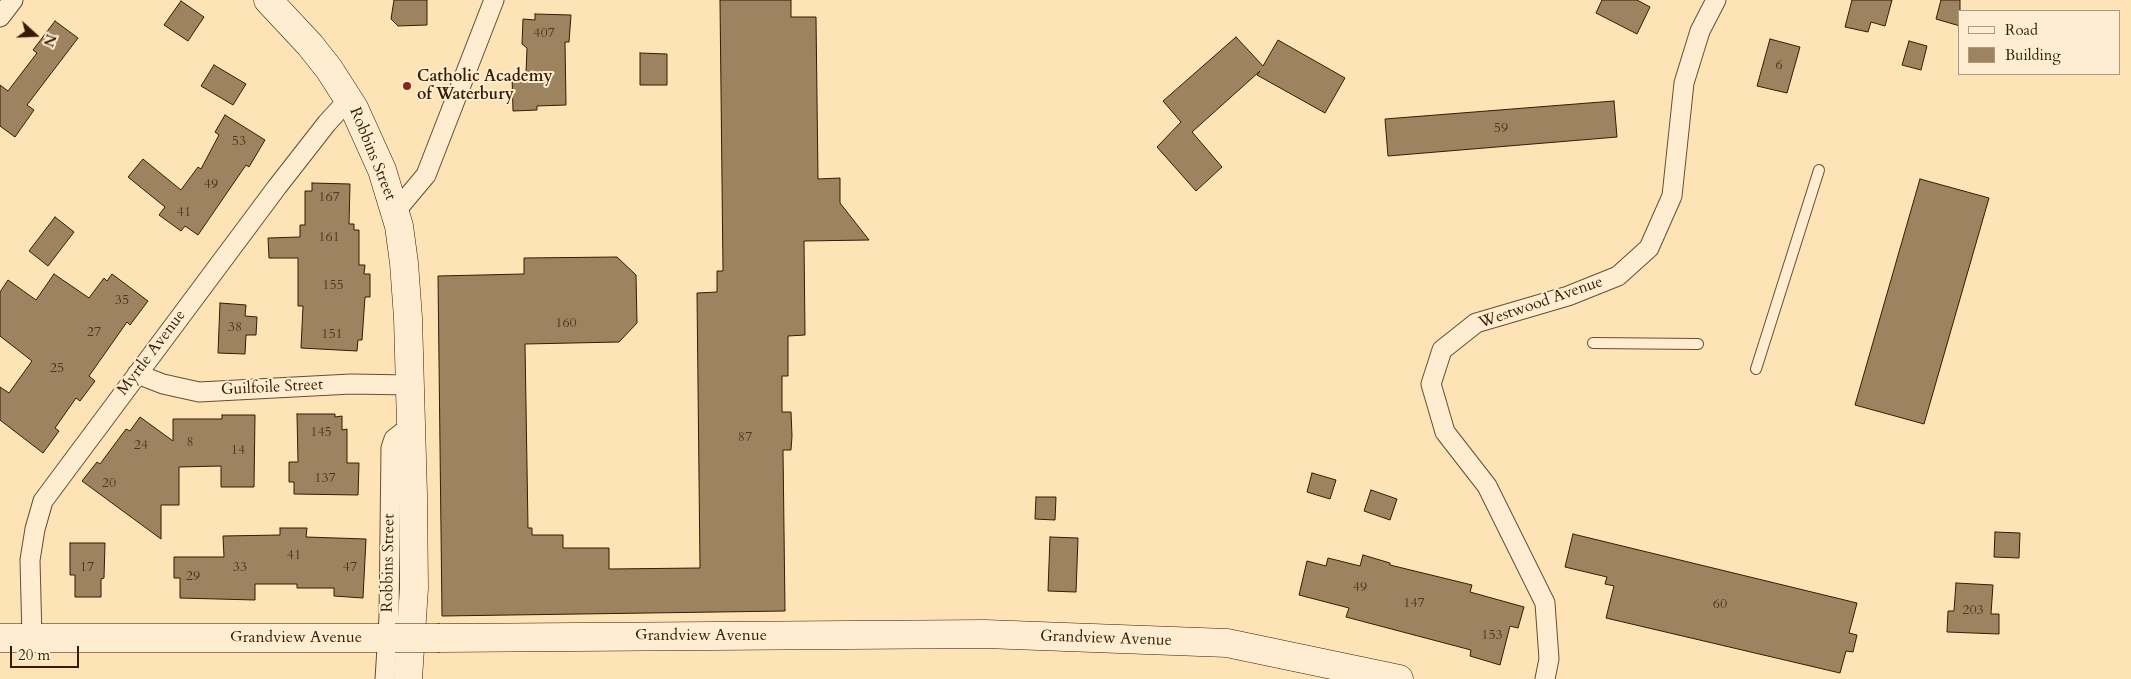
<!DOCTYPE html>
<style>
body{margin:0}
#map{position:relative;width:2131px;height:679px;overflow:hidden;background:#fde3b6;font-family:Cardo,serif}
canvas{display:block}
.legend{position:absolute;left:1958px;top:10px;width:162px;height:65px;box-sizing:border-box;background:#feedd0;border:1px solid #ae997e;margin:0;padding:6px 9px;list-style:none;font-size:15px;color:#371b03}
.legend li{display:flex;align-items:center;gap:10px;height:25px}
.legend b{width:25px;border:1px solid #ae997e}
.north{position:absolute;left:10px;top:10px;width:50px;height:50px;-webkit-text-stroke:4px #feedd0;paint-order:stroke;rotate:110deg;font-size:14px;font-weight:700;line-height:20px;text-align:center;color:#371b03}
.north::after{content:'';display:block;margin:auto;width:18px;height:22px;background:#371b03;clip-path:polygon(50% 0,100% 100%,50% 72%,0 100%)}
.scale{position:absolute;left:10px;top:646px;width:69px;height:22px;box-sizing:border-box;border:2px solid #371b03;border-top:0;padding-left:6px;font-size:15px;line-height:18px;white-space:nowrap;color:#371b03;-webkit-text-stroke:4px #feedd0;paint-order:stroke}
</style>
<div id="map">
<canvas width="2131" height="679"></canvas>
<ul class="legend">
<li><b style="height:6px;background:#feedd0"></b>Road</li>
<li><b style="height:14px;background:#9e8360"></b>Building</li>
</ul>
<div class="north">N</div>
<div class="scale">20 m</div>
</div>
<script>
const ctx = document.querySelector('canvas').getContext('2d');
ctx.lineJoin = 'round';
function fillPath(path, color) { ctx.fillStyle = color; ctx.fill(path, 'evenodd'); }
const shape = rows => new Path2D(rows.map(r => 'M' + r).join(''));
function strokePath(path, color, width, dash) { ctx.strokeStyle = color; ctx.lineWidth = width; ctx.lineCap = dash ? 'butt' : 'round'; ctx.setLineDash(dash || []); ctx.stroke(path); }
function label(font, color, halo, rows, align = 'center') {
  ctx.font = font + ' Cardo,serif'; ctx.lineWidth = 4; ctx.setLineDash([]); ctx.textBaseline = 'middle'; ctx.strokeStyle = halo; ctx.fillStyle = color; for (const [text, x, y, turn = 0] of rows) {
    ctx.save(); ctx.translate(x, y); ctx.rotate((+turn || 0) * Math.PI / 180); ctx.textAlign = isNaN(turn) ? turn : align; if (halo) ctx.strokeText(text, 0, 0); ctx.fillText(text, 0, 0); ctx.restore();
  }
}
const building = shape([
 [394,0,427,0,427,25,398,26,391,19,394,0],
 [720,0,791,0,791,17,816,17,818,179,840,178,840,203,869,240,804,241,805,335,788,336,788,376,782,376,782,412,791,412,792,436,791,450,783,450,785,611,442,616,438,276,524,274,524,258,617,257,636,275,637,323,619,342,525,344,528,528,532,528,532,535,563,535,563,548,609,548,609,569,700,568,697,293,717,292,717,271,723,271,720,0],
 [1602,0,1637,0,1650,7,1637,34,1596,13,1602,0],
 [1852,0,1892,0,1885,26,1871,22,1868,32,1845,27,1852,0],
 [1941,0,1960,0,1960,26,1936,19,1941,0],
 [181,1,204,17,188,41,164,25,181,1],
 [535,14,571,15,569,42,565,42,566,105,537,106,537,110,513,111,512,75,526,74,527,48,522,44,523,19,535,20,535,14],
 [55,21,78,38,27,105,34,110,15,137,0,126,0,85,8,91,37,53,33,50,55,21],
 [1236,37,1263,66,1278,40,1345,78,1325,113,1257,75,1260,71,1192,132,1222,167,1196,191,1157,147,1181,122,1163,101,1236,37],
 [1770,39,1800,47,1787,93,1757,86,1770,39],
 [1909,41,1927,46,1921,70,1902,65,1909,41],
 [640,53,667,54,667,85,640,85,640,53],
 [214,65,246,84,233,105,201,86,214,65],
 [1614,101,1617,137,1388,156,1385,119,1614,101],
 [225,115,265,140,249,167,246,165,198,235,185,226,181,231,159,215,165,207,128,177,143,159,181,190,198,167,201,169,219,135,215,132,225,115],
 [1920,179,1989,198,1924,424,1855,405,1920,179],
 [312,183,350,184,349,224,354,224,354,230,359,230,359,265,365,265,364,274,370,274,370,297,365,297,362,340,358,340,357,351,301,348,303,306,298,306,298,258,269,258,268,238,300,237,300,225,305,225,305,191,312,191,312,183],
 [55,217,74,232,48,266,29,251,55,217],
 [54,274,89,298,104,278,107,281,112,274,148,301,130,325,127,322,89,376,95,381,80,401,76,398,55,428,59,431,43,453,0,420,0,387,9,393,32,361,0,336,0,292,8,280,36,300,54,274],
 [220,303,246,305,245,316,257,317,256,335,246,335,245,354,218,353,220,303],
 [297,414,335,414,335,417,342,416,342,430,347,429,347,463,359,463,358,495,294,494,294,482,289,482,289,462,298,462,297,414],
 [222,415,255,415,254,487,221,487,221,466,179,467,179,505,161,505,161,539,82,481,97,462,100,464,126,429,130,431,140,417,173,441,173,419,222,419,222,415],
 [1312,473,1336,480,1330,499,1307,492,1312,473],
 [1371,490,1397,499,1390,520,1364,511,1371,490],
 [1036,497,1056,497,1055,520,1035,519,1036,497],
 [280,528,307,528,306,537,366,539,363,598,334,596,334,588,297,588,297,584,255,584,255,600,180,598,180,578,174,578,174,557,224,557,223,536,280,535,280,528],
 [1995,532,2020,533,2019,558,1994,557,1995,532],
 [1573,534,1857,603,1849,633,1857,635,1853,652,1846,651,1840,673,1606,618,1614,586,1605,584,1607,577,1565,567,1573,534],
 [1050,537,1078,538,1076,592,1048,591,1050,537],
 [70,543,105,543,104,578,101,579,101,597,75,597,75,575,70,575,70,543],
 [1363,555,1390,563,1390,565,1472,585,1470,592,1524,607,1518,628,1510,626,1500,665,1470,656,1471,650,1346,617,1349,608,1299,595,1307,561,1326,566,1328,558,1360,566,1363,555],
 [1956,583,1993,585,1991,614,1999,614,1999,634,1947,632,1948,611,1954,611,1956,583]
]);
const lane = shape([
 [1593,343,1698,344],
 [1756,369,1819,170]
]);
const street = shape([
 [0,17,13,0],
 [395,212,426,175,494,0],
 [137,374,163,384,199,392,351,384,410,385],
 [32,638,30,560,35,529,43,501,277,187,327,123,349,99],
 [385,679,389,617,391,448,394,439,412,425],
 [1545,679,1549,659,1545,603,1487,486,1445,432,1431,384,1442,350,1476,323,1568,296,1618,276,1649,248,1672,196,1684,83,1700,31,1716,0]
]);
const secondary = shape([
 [268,0,310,45,329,69,354,108,382,170,399,226,404,263,408,318,413,495,414,588,408,679],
 [0,638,395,638],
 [440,638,985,634,1227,643,1399,679]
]);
const secondaryBridge = shape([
 [395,638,440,638]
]);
const markers = [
 [407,86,5,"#8f2418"]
];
const numberNames = [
 ["407",544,34],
 ["6",1779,66],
 ["59",1501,129],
 ["53",239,142],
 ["49",211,185],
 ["167",329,198],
 ["41",184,213],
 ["161",329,238],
 ["155",333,286],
 ["35",122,301],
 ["160",566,324],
 ["38",235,328],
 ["27",94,333],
 ["151",332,335],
 ["25",57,369],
 ["145",321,433],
 ["87",745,438],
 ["8",190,443],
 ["24",141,446],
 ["14",238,451],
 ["137",325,479],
 ["20",109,484],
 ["41",294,556],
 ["17",87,568],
 ["33",240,568],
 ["47",350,568],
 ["29",193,577],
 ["49",1360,588],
 ["147",1414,604],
 ["60",1720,605],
 ["203",1973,611],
 ["153",1492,636]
];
const poiNames = [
 ["Catholic Academy",417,77],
 ["of Waterbury",417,95]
];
const streetNames = [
 ["Robbins Street",372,154,68],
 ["Westwood Avenue",1541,303,-19],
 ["Myrtle Avenue",152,353,-53],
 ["Guilfoile Street",272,388,-3],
 ["Robbins Street",389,563,-89],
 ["Grandview Avenue",701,636],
 ["Grandview Avenue",296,638],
 ["Grandview Avenue",1106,639,2]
];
fillPath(building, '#9e8360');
strokePath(building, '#371b03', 1);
strokePath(lane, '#684d30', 12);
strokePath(street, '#684d30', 21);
strokePath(secondary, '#371b03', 29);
strokePath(lane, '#feedd0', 10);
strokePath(street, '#feedd0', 19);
strokePath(secondary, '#feedd0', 28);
strokePath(secondaryBridge, '#371b03', 29, []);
strokePath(secondaryBridge, '#feedd0', 28);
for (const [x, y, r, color] of markers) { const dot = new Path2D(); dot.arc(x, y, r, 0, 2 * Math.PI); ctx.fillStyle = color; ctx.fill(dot); strokePath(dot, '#feedd0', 2); }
label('14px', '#51351a', null, numberNames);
label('bold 16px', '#371b03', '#feedd0', poiNames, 'left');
label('16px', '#371b03', '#feedd0', streetNames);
</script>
